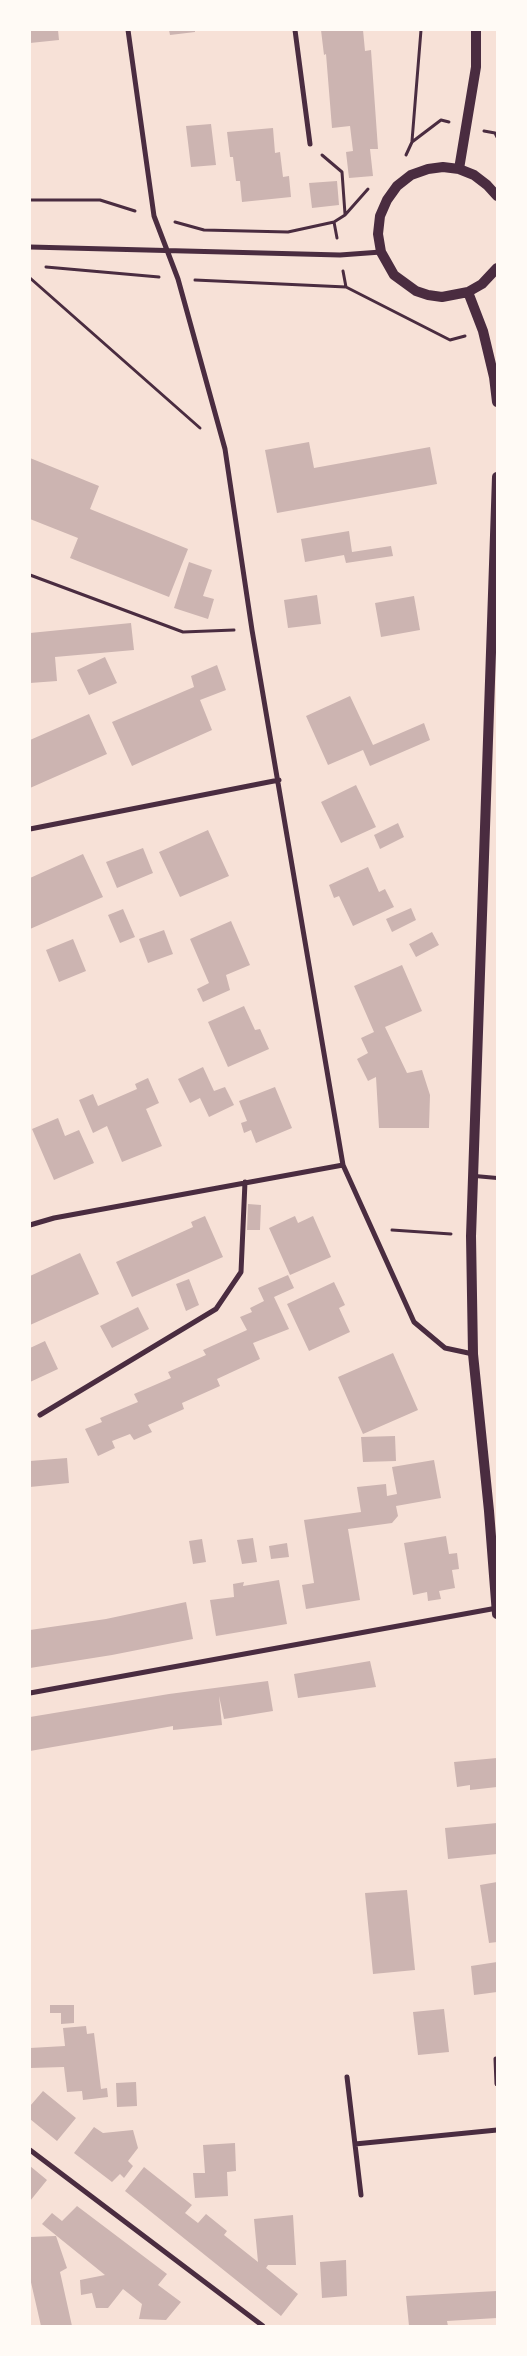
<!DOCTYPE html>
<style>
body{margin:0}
#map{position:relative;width:527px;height:2356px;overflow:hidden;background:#f7e1d7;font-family:Montserrat,sans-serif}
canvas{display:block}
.frame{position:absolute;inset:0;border:31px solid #fffaf5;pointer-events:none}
</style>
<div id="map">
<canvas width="527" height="2356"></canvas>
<div class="frame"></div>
</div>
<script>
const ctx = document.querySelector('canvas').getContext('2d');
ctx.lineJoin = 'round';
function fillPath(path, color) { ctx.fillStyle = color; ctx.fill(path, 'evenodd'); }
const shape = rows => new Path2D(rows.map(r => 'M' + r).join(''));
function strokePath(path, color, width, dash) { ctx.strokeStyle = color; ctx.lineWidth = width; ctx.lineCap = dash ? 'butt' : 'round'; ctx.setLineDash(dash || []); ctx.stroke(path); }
const building = shape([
 [30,30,58,30,59,40,30,43],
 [169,30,195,30,195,32,170,35],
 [321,30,363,30,365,51,371,50,378,149,370,149,373,176,349,178,346,152,353,151,350,126,332,128,326,54,324,55],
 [211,124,216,165,191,167,186,126],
 [273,128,275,153,280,152,283,177,289,176,291,197,242,202,240,181,236,181,233,157,230,157,227,132],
 [337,181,339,205,312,208,309,183],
 [309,442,314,468,430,447,437,484,277,513,265,450],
 [30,458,99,486,90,509,188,549,169,597,70,558,78,538,30,519],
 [349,531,352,552,391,546,393,556,346,563,344,555,305,562,301,539],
 [189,562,212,570,203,596,214,599,208,619,174,608],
 [317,595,321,624,288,628,284,600],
 [414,596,420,630,381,637,375,603],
 [131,623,134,650,55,657,57,681,30,683,30,633],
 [105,657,117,683,89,695,77,670],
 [217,665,226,690,200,700,212,730,132,766,112,722,194,687,191,676],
 [350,696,373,745,424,723,430,740,370,766,363,750,328,765,306,716],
 [89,714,107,754,30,788,30,740],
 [356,785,376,827,341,843,321,802],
 [398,823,404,837,380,849,374,835],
 [208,830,229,876,180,897,159,852],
 [143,848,153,873,117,888,106,862],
 [83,854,103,897,30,929,30,878],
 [368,867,379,892,385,889,394,907,353,926,339,896,334,898,329,885],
 [411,908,416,920,392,932,386,919],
 [123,909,135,937,120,943,108,915],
 [231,921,250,965,226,975,230,990,203,1002,197,989,209,983,190,939],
 [164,930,173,954,148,963,139,939],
 [432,932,439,945,416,957,409,944],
 [73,939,86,971,59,982,46,950],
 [402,965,422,1011,385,1027,407,1073,422,1070,430,1095,429,1128,379,1128,376,1077,368,1081,357,1059,368,1053,361,1038,374,1032,354,986],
 [244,1006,255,1030,260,1029,269,1049,228,1067,208,1022],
 [203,1067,214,1091,225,1087,234,1105,209,1117,200,1098,190,1103,178,1079],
 [148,1078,159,1103,146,1109,162,1146,122,1162,107,1126,93,1133,79,1100,93,1094,98,1106,137,1089,135,1084],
 [275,1087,292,1128,256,1143,251,1130,244,1133,241,1123,247,1121,239,1101],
 [58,1118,65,1136,79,1130,94,1163,54,1180,32,1129],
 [248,1204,261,1205,260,1230,247,1230],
 [205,1216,223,1257,132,1297,116,1262,193,1227,191,1222],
 [295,1216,298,1223,313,1216,331,1257,290,1275,269,1228],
 [80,1253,99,1294,30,1325,30,1276],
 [288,1275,294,1288,274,1297,289,1329,253,1343,260,1359,217,1379,220,1386,182,1403,184,1409,148,1425,152,1432,134,1440,130,1434,112,1441,115,1448,98,1456,85,1429,102,1422,100,1418,138,1402,134,1394,171,1378,168,1372,206,1355,203,1350,247,1330,240,1317,252,1312,250,1308,264,1301,258,1288],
 [189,1279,199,1305,186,1311,176,1284],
 [334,1282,345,1305,339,1308,350,1332,309,1351,287,1304],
 [138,1307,149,1329,112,1348,100,1326],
 [45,1341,58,1369,30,1382,30,1348],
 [393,1353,418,1410,363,1434,338,1377],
 [395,1436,396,1461,363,1462,361,1437],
 [67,1458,69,1483,30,1487,30,1461],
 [434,1460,441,1498,396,1506,398,1516,392,1523,348,1529,360,1600,306,1609,302,1585,314,1583,304,1520,361,1512,357,1487,386,1484,387,1496,397,1494,392,1467],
 [446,1536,449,1554,457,1553,459,1569,452,1570,455,1588,439,1591,441,1599,428,1601,427,1592,413,1595,404,1543],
 [253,1538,257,1562,242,1564,237,1540],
 [202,1539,206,1562,193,1564,189,1541],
 [287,1543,289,1557,271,1559,269,1546],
 [279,1580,287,1624,216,1636,210,1600,234,1597,233,1584,244,1582,243,1586],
 [186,1602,193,1639,112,1655,30,1668,30,1630,106,1619],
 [370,1661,376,1687,298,1698,294,1674],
 [268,1681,273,1711,224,1719,219,1696,222,1725,173,1730,173,1726,30,1751,30,1717,169,1694],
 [497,1758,497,1787,470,1790,470,1785,457,1787,454,1762],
 [497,1823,497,1854,448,1859,445,1828],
 [497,1882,497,1942,489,1943,480,1885],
 [407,1890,415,1970,373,1974,365,1893],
 [497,1962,497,1992,474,1995,471,1966],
 [50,2005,74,2005,74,2023,61,2024,61,2013,50,2013],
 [444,2009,449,2052,418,2055,413,2012],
 [86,2026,87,2034,94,2033,101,2089,107,2088,108,2097,83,2100,82,2091,67,2092,64,2067,30,2068,30,2048,65,2046,63,2028],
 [136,2082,137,2106,117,2107,116,2083],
 [43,2091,76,2118,57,2141,30,2119,30,2106],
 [94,2127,103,2133,133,2130,138,2148,128,2161,133,2166,124,2178,120,2174,112,2182,74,2153],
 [235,2143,236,2171,227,2172,228,2196,195,2198,193,2173,205,2173,203,2145],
 [30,2166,47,2180,30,2201],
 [144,2167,192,2205,185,2213,198,2223,206,2214,227,2231,224,2235,258,2262,254,2219,293,2215,296,2265,268,2265,266,2268,298,2294,281,2316,125,2191],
 [77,2206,167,2274,158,2285,181,2302,166,2320,139,2319,142,2304,123,2289,108,2308,96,2308,92,2293,81,2295,80,2280,105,2275,42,2224,52,2213,62,2221],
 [56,2236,67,2268,60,2272,72,2326,41,2326,30,2278,30,2237],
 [346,2260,347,2296,322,2298,320,2262],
 [497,2291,497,2318,447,2321,448,2326,409,2326,406,2296]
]);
const path = shape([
 [484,131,495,133,497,137],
 [412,141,421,30],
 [322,155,342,172,345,214],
 [406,155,412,142,441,120,449,122],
 [30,200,100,200,135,211],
 [175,222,204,230,288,232,334,222],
 [337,238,334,222,345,215,368,189],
 [46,267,159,277],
 [343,271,346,287,450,340,465,336],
 [30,278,200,428],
 [195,280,346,287],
 [30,575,183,632,234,630],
 [392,1230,451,1234]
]);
const service = shape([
 [475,1176,497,1178]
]);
const minor = shape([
 [128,30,154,216,178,279,225,449,252,630,343,1165,414,1322,445,1348,473,1354],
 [295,30,310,144],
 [30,247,340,255,381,252],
 [30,829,279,780],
 [30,1225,54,1218,343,1165],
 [40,1415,216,1309,241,1272,245,1182],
 [30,1693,497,1608],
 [496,2059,497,2084],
 [347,2077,361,2195],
 [355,2144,497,2130],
 [30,2150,263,2326]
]);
const secondary = shape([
 [459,169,476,67,476,30],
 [497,196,487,185,474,175,459,169,443,167,428,169,411,175,397,186,387,200,380,216,378,234,381,252,394,275,416,291,428,295,442,297,468,292,482,284,497,268],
 [468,292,483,331,494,377,497,402],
 [497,477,471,1236,473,1354,489,1511,497,1614]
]);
fillPath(building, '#ccb4b1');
strokePath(path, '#4a2c40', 3);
strokePath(service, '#4a2c40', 4);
strokePath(minor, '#4a2c40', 5);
strokePath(secondary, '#4a2c40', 10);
</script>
